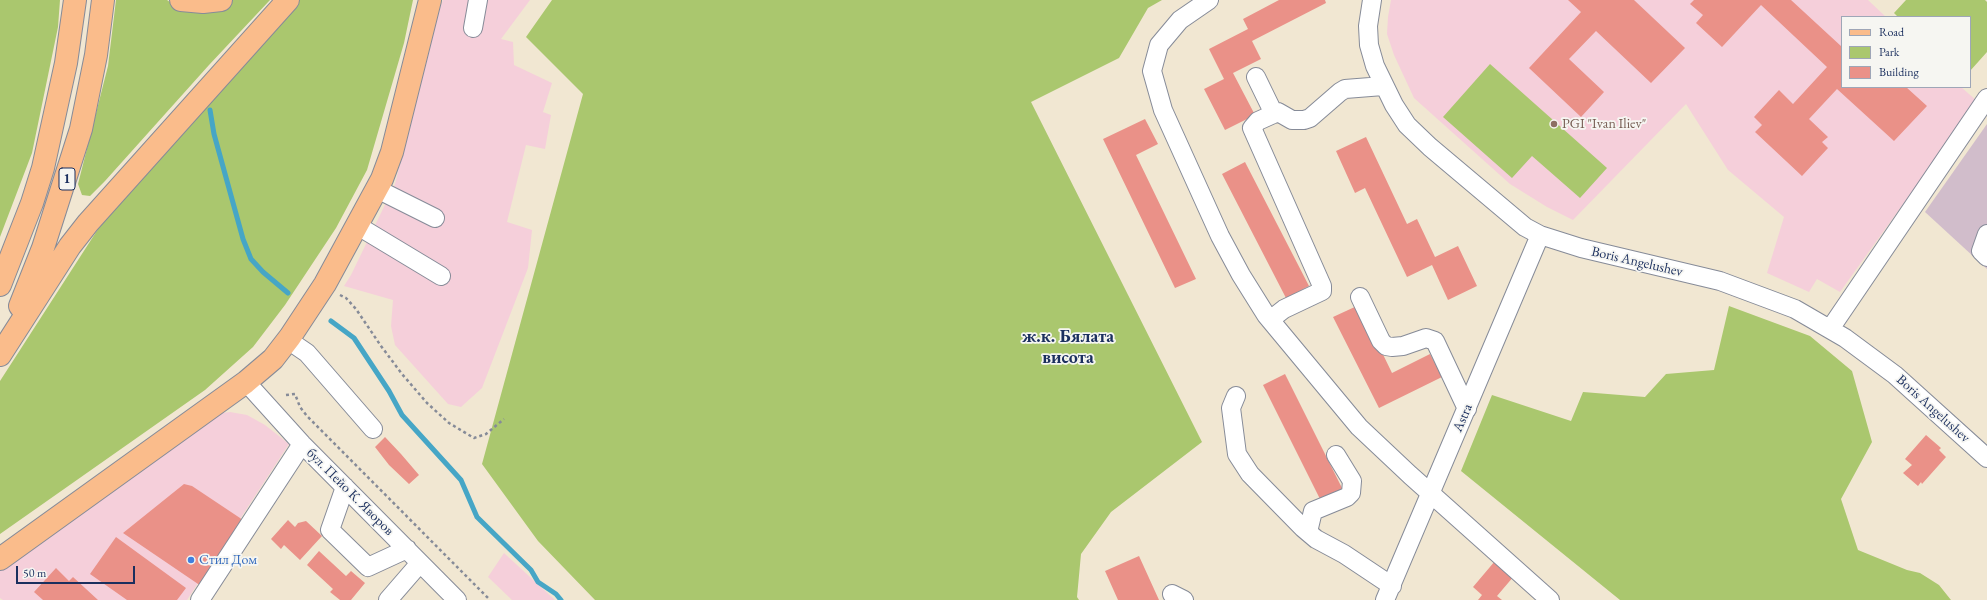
<!DOCTYPE html>
<meta charset="utf-8">
<style>
body{margin:0}
#map{position:relative;width:1987px;height:600px;overflow:hidden;background:#f1e7d2;font-family:"EB Garamond",serif}
canvas{display:block}
.legend{position:absolute;left:1841px;top:16px;width:130px;height:72px;box-sizing:border-box;background:#f6f6f2;border:1px solid #9ea6b7;margin:0;padding:5px 7px;list-style:none;font-size:12px;color:#1b2f5e}
.legend li{display:flex;align-items:center;gap:8px;height:20px}
.legend b{width:20px;border:1px solid #9ea6b7}
.scale{position:absolute;left:16px;top:566px;width:119px;height:18px;box-sizing:border-box;border:2px solid #1b2f5e;border-top:0;padding-left:5px;font-size:12px;line-height:14px;white-space:nowrap;color:#1b2f5e;-webkit-text-stroke:3px #f6f6f2;paint-order:stroke}
</style>
<div id="map">
<canvas width="1987" height="600"></canvas>
<ul class="legend">
<li><b style="height:5px;background:#fabc8b"></b>Road</li>
<li><b style="height:11px;background:#aac76e"></b>Park</li>
<li><b style="height:11px;background:#ea9188"></b>Building</li>
</ul>
<div class="scale">50 m</div>
</div>
<script>
const ctx = document.querySelector('canvas').getContext('2d');
ctx.lineJoin = 'round';
function fillPath(path, color) { ctx.fillStyle = color; ctx.fill(path, 'evenodd'); }
const shape = rows => new Path2D(rows.map(r => 'M' + r).join(''));
function strokePath(path, color, width, dash) { ctx.strokeStyle = color; ctx.lineWidth = width; ctx.lineCap = dash ? 'butt' : 'round'; ctx.setLineDash(dash || []); ctx.stroke(path); }
function label(font, color, halo, rows, align = 'center') {
  ctx.font = font + ' "EB Garamond",serif'; ctx.lineWidth = 3.5; ctx.setLineDash([]); ctx.textBaseline = 'middle'; ctx.strokeStyle = halo; ctx.fillStyle = color; for (const [text, x, y, turn = 0] of rows) {
    ctx.save(); ctx.translate(x, y); ctx.rotate((+turn || 0) * Math.PI / 180); ctx.textAlign = isNaN(turn) ? turn : align; if (halo) ctx.strokeText(text, 0, 0); ctx.fillText(text, 0, 0); ctx.restore();
  }
}
const built = shape([
 [443,0,530,0,501,39,513,42,514,65,552,83,543,112,551,115,545,149,526,145,507,222,532,230,528,268,482,388,461,407,448,404,395,345,391,326,393,300,344,286,351,275,395,184,437,15],
 [1391,0,1868,0,1886,17,1842,17,1842,87,1961,87,1977,101,1840,292,1817,279,1809,292,1767,273,1784,217,1728,170,1686,104,1573,220,1547,207,1510,184,1414,98,1394,55,1387,34,1388,17],
 [230,412,247,415,265,425,289,444,187,600,3,600,0,598,0,569,214,414],
 [504,553,555,600,512,600,488,577]
]);
const industrial = shape([
 [1987,124,1987,269,1925,212]
]);
const green = shape([
 [0,0,60,0,58,27,32,153,0,237],
 [116,0,167,0,170,2,209,7,232,0,270,0,209,65,105,181,90,196,82,195,78,184,108,66],
 [299,0,413,0,404,43,367,170,336,228,285,305,253,347,205,390,0,534,0,381,120,195],
 [552,0,1162,0,1148,8,1119,58,1031,102,1202,442,1111,512,1081,554,1077,597,1079,600,595,600,538,541,482,464,583,94,526,37],
 [1906,0,1985,0,1987,2,1987,52,1970,71,1970,17,1898,17,1894,13],
 [1490,64,1607,168,1580,198,1532,156,1512,178,1443,117],
 [1729,306,1810,336,1852,371,1872,442,1841,499,1858,550,1907,570,1920,573,1939,585,1951,600,1620,600,1461,471,1492,395,1571,421,1583,392,1645,397,1666,374,1714,370]
]);
const stream = shape([
 [210,110,214,134,243,239,251,259,263,272,288,293],
 [331,321,354,338,389,391,402,415,461,480,477,517,531,570,538,582,556,594,561,600]
]);
const building = shape([
 [1279,0,1325,0,1326,3,1252,41,1261,59,1233,73,1255,115,1225,130,1204,89,1224,79,1209,49,1248,29,1243,19],
 [1568,0,1634,0,1685,48,1651,83,1596,31,1569,59,1604,92,1581,117,1529,68,1581,12],
 [1694,0,1791,0,1842,47,1842,87,1906,87,1927,106,1894,141,1837,89,1809,119,1828,137,1822,142,1828,148,1802,176,1755,132,1762,125,1754,117,1779,90,1793,104,1827,67,1761,5,1722,47,1696,23,1703,15,1690,4],
 [1145,119,1158,144,1136,155,1196,279,1175,288,1103,139],
 [1366,137,1407,224,1417,219,1435,257,1458,246,1477,286,1448,300,1432,265,1407,277,1365,188,1355,193,1336,151],
 [1245,162,1309,286,1286,298,1222,174],
 [1359,305,1392,373,1430,354,1442,377,1379,408,1333,317],
 [1285,374,1344,492,1322,503,1263,385],
 [1926,435,1941,448,1939,450,1946,457,1922,484,1921,482,1918,486,1903,473,1912,465,1905,459],
 [385,437,401,454,419,475,409,484,389,465,375,447],
 [184,484,192,486,246,522,201,586,123,533],
 [288,520,295,527,298,523,306,521,322,536,300,560,284,545,281,549,271,539],
 [116,537,186,588,177,600,127,600,90,574],
 [319,551,346,576,351,571,365,583,351,600,340,600,330,592,333,589,307,565],
 [1139,556,1159,600,1118,600,1105,571],
 [1495,561,1514,576,1497,596,1502,600,1478,600,1482,595,1473,587],
 [56,568,69,581,73,577,98,600,43,600,34,592]
]);
const path = shape([
 [340,295,346,298,356,309,381,346,402,374,427,403,449,423,474,438,486,434,504,419],
 [286,395,295,394,300,407,307,416,490,600]
]);
const minor = shape([
 [1209,0,1180,20,1159,45,1152,71,1163,110,1220,236,1241,275,1266,315,1359,427,1410,475,1550,600],
 [1372,0,1368,26,1369,45,1375,66,1394,105,1407,125,1430,147,1525,227,1540,235,1581,248,1720,281,1795,309,1845,338,1895,375,1987,458],
 [473,28,478,0],
 [1256,77,1274,114],
 [377,189,435,218],
 [358,226,441,276],
 [1987,234,1981,251,1987,257],
 [1360,297,1381,341,1386,346,1392,347,1403,346,1426,338,1435,341,1467,409],
 [1270,320,1284,309,1322,291,1322,286,1252,128,1258,121,1278,112,1292,120,1304,120,1310,118,1340,92,1345,89,1383,86],
 [1830,329,1987,98],
 [288,340,307,353,373,429],
 [246,382,302,444,457,600],
 [1236,396,1231,408,1237,454,1250,474,1303,528,1316,539,1344,554,1392,586],
 [345,487,330,530,368,567,407,549],
 [1308,532,1313,511,1347,497,1351,493,1352,481,1336,455],
 [1172,594,1184,600],
 [200,600,302,444],
 [388,600,420,563],
 [1385,600,1540,235]
]);
const major = shape([
 [181,0,203,2,221,0],
 [0,285,32,203,43,168,66,63,75,0],
 [20,306,43,248,81,129,96,55,103,0],
 [0,355,70,246,88,223,288,0],
 [0,559,246,382,273,359,290,337,325,284,382,179,392,152,430,0]
]);
const markers = [
 [1554,124,4,"#8d6e63"],
 [191,560,4,"#3f7fe0"]
];
const shields = [
 [67,179,16]
];
const shieldNames = [
 ["1",67,179]
];
const educationNames = [
 ["PGI \"Ivan Iliev\"",1562,124]
];
const streetNames = [
 ["Boris Angelushev",1637,262,13],
 ["Boris Angelushev",1933,409,42],
 ["Astra",1463,418,-67],
 ["бул. Пейо К. Яворов",350,492,45]
];
const shopNames = [
 ["Стил Дом",199,560]
];
const districtNames = [
 ["ж.к. Бялата",1068,337],
 ["висота",1068,358]
];
fillPath(built, '#f5cfda');
fillPath(industrial, '#d1bdcb');
fillPath(green, '#aac76e');
strokePath(stream, '#46a6c6', 5);
fillPath(building, '#ea9188');
strokePath(minor, '#868b98', 20);
strokePath(major, '#868b98', 24);
strokePath(path, '#868b98', 2.5, [3, 3]);
strokePath(minor, '#fff', 18);
strokePath(major, '#fabc8b', 22);
for (const [x, y, r, color] of markers) { const dot = new Path2D(); dot.arc(x, y, r, 0, 2 * Math.PI); ctx.fillStyle = color; ctx.fill(dot); strokePath(dot, '#f6f6f2', 1.5); }
for (const [x, y, w] of shields) { const box = new Path2D(); box.roundRect(x - w / 2, y - 11, w, 22, 3); ctx.fillStyle = '#f6f6f2'; ctx.fill(box); strokePath(box, '#1b2f5e', 1); }
label('bold 13px', '#1b2f5e', null, shieldNames);
label('14px', '#785e54', '#f6f6f2', educationNames, 'left');
label('14px', '#1b2f5e', '#f6f6f2', streetNames);
label('14px', '#366cbe', '#f6f6f2', shopNames, 'left');
label('bold 18px', '#1b2f5e', '#f6f6f2', districtNames);
</script>
